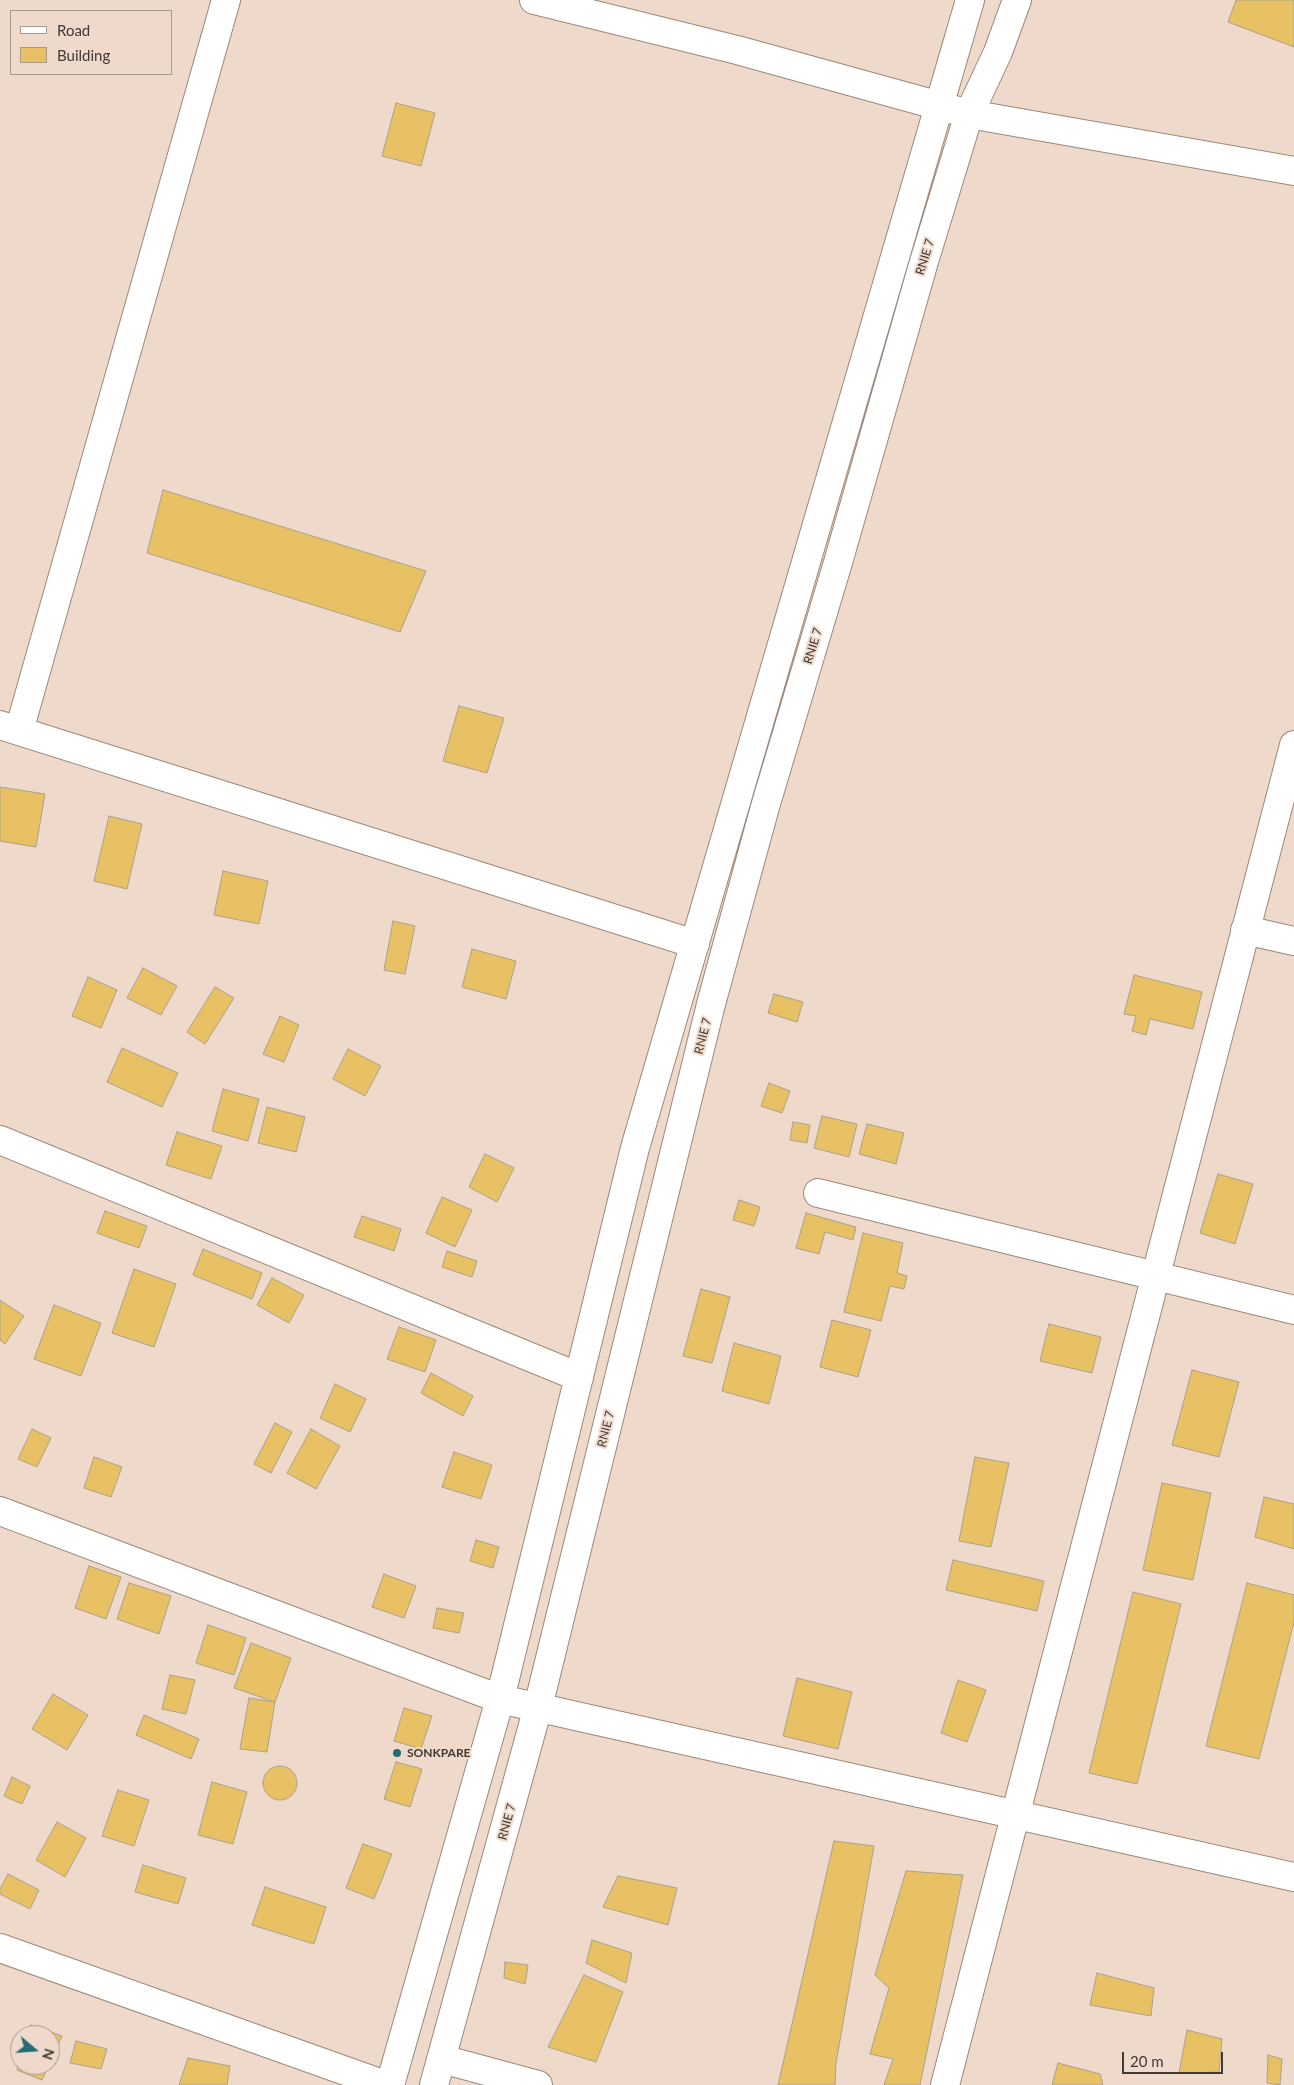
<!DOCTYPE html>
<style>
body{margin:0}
#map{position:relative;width:1294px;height:2085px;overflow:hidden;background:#efd9ca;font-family:Lato,sans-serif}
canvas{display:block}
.legend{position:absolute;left:10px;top:10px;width:162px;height:65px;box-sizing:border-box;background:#efd9ca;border:1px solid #a9998e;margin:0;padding:6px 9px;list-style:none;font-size:15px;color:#413933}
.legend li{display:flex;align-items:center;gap:10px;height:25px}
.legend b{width:25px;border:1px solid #a9998e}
.north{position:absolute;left:10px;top:2025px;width:50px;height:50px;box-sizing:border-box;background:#efd9ca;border:1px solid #a9998e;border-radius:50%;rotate:108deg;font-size:14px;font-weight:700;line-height:20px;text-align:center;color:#413933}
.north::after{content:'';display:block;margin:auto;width:18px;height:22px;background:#226c75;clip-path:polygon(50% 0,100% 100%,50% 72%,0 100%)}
.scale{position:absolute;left:1122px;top:2052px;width:101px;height:22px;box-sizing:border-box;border:2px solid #413933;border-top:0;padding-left:6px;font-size:15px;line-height:18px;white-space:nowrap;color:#413933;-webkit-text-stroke:4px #efd9ca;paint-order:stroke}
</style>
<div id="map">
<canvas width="1294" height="2085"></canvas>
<ul class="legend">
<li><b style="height:6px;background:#fff"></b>Road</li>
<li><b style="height:14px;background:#e8c164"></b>Building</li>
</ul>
<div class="north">N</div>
<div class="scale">20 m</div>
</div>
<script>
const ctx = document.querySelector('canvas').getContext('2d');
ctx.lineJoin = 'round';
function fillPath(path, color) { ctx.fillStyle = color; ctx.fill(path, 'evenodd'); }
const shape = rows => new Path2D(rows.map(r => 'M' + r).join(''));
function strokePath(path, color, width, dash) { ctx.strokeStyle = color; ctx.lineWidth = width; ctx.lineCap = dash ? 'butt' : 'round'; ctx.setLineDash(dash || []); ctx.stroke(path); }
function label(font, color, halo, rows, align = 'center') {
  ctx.font = font + ' Lato,sans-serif'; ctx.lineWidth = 4; ctx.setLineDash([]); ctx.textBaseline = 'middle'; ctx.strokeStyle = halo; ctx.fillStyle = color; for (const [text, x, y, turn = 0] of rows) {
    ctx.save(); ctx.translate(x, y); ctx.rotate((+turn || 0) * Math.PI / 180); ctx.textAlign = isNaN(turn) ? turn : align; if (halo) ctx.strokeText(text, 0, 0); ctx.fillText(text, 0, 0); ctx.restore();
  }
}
const building = shape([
 [1236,0,1294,0,1294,47,1228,22,1236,0],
 [396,103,435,113,421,166,382,156,396,103],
 [163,490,426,571,400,632,147,553,163,490],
 [459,706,504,718,487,773,443,761,459,706],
 [0,787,45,794,36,847,0,841,0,787],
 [109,816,142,824,127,889,94,881,109,816],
 [223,871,268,881,259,924,214,915,223,871],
 [393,921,415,926,405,974,384,970,393,921],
 [472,949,516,961,506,999,462,987,472,949],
 [143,968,177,986,161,1015,127,998,143,968],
 [1134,975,1202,992,1193,1029,1150,1019,1146,1035,1132,1031,1136,1016,1124,1014,1134,975],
 [88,977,117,990,101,1028,72,1016,88,977],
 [215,987,234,998,205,1044,187,1032,215,987],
 [774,994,803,1002,797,1022,768,1013,774,994],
 [280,1016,299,1025,284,1062,263,1054,280,1016],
 [122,1048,178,1073,162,1107,107,1082,122,1048],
 [348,1049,381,1066,365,1096,333,1079,348,1049],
 [769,1083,790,1091,782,1113,761,1106,769,1083],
 [223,1089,259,1099,248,1141,212,1131,223,1089],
 [267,1107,305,1117,296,1152,258,1143,267,1107],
 [822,1116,857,1124,849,1157,814,1148,822,1116],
 [793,1122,810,1125,807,1143,790,1140,793,1122],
 [867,1124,904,1133,896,1164,859,1154,867,1124],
 [177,1132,222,1146,211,1179,166,1165,177,1132],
 [485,1154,514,1168,497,1202,469,1187,485,1154],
 [1218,1174,1253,1184,1235,1244,1200,1233,1218,1174],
 [442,1197,472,1210,455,1247,426,1233,442,1197],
 [739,1200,760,1207,754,1226,733,1220,739,1200],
 [105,1211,147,1226,139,1248,97,1233,105,1211],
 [806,1213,856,1227,853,1240,825,1232,819,1254,796,1248,806,1213],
 [362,1216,401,1229,394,1251,354,1237,362,1216],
 [863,1233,903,1243,897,1273,907,1276,904,1289,890,1286,881,1321,844,1312,863,1233],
 [203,1249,262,1273,252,1299,193,1275,203,1249],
 [447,1251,477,1261,472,1277,442,1267,447,1251],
 [134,1269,176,1284,154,1347,112,1333,134,1269],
 [272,1278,304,1295,289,1323,257,1305,272,1278],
 [701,1289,730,1297,712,1363,683,1356,701,1289],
 [0,1300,24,1316,5,1344,0,1340,0,1300],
 [54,1305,101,1323,81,1376,34,1359,54,1305],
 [832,1320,871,1330,858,1377,820,1367,832,1320],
 [1049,1324,1101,1337,1092,1373,1040,1361,1049,1324],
 [399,1327,436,1340,425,1372,387,1359,399,1327],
 [734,1343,781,1356,769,1404,722,1391,734,1343],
 [1192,1370,1239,1382,1219,1457,1172,1445,1192,1370],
 [431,1373,473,1396,463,1416,421,1393,431,1373],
 [335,1384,366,1399,350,1432,320,1418,335,1384],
 [275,1423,292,1432,271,1473,254,1464,275,1423],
 [32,1429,51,1438,37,1467,18,1459,32,1429],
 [311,1429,340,1446,316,1489,287,1473,311,1429],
 [454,1452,492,1465,481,1499,442,1487,454,1452],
 [94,1457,122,1467,111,1497,84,1488,94,1457],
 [975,1457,1009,1463,991,1547,959,1541,975,1457],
 [1162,1483,1211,1493,1193,1580,1143,1570,1162,1483],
 [1264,1497,1294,1504,1294,1549,1255,1537,1264,1497],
 [476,1540,499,1547,493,1568,470,1561,476,1540],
 [953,1560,1044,1581,1037,1611,946,1590,953,1560],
 [89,1566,121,1577,106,1619,75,1608,89,1566],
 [384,1574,416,1586,404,1618,372,1607,384,1574],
 [129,1583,171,1596,159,1634,117,1619,129,1583],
 [1247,1583,1294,1595,1294,1622,1259,1759,1206,1746,1247,1583],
 [1133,1592,1181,1604,1137,1784,1089,1773,1133,1592],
 [437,1608,464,1613,459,1633,433,1628,437,1608],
 [208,1625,246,1638,234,1675,196,1663,208,1625],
 [251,1643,291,1658,275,1702,234,1688,251,1643],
 [170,1675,195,1680,186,1714,162,1709,170,1675],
 [797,1678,852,1692,838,1749,783,1736,797,1678],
 [958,1680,986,1690,967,1742,941,1733,958,1680],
 [53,1694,88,1715,67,1750,32,1729,53,1694],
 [249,1698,275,1702,267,1752,240,1749,249,1698],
 [404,1708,432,1716,421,1749,394,1741,404,1708],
 [144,1715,199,1739,191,1759,136,1735,144,1715],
 [396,1762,422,1769,410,1807,384,1799,396,1762],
 '263 1783a17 17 0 1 1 34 0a17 17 0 1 1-34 0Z',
 [12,1777,30,1786,22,1804,4,1796,12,1777],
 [212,1782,247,1792,233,1844,198,1835,212,1782],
 [118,1790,149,1800,134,1846,102,1836,118,1790],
 [57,1822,86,1838,65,1877,36,1860,57,1822],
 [834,1841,874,1846,836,2063,835,2085,778,2085,834,1841],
 [363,1844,392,1854,374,1899,346,1888,363,1844],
 [143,1865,186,1878,178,1904,135,1892,143,1865],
 [906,1871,963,1875,920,2085,884,2085,893,2059,870,2054,889,1988,875,1975,906,1871],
 [8,1874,39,1890,30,1909,0,1894,0,1889,8,1874],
 [618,1876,677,1888,668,1925,603,1907,618,1876],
 [265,1887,326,1907,314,1944,252,1925,265,1887],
 [592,1940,632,1953,626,1983,586,1963,592,1940],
 [505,1962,528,1965,525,1984,504,1978,505,1962],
 [1097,1973,1154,1988,1151,2016,1090,2005,1097,1973],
 [584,1975,623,1992,596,2062,548,2047,584,1975],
 [31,2025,62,2036,50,2063,50,2035,28,2035,31,2025],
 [1187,2030,1222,2039,1219,2072,1179,2073,1187,2030],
 [76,2041,107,2049,101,2069,70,2063,76,2041],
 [1268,2055,1282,2059,1280,2085,1267,2083,1268,2055],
 [188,2058,230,2066,227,2085,179,2085,188,2058],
 [20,2059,20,2065,49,2065,42,2080,17,2070,20,2059],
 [1058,2063,1100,2074,1103,2085,1052,2085,1058,2063]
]);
const minor = shape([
 [534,0,737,50,969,114,1294,171],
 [0,725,695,944],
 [19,731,226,0],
 [1245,930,1294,941],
 [0,1140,579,1377],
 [818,1193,1294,1310],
 [0,1511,500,1699,1294,1877],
 [0,1948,385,2085],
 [442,2059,538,2085],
 [945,2085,1294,745]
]);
const primary = shape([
 [390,2085,500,1699,635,1148,970,0],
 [434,2085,538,1707,711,1004,765,807,839,559,923,265,969,114,998,52,1017,0]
]);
const markers = [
 [397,1753,5,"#226c75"]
];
const streetNames = [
 ["RNIE 7",925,257,-73],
 ["RNIE 7",813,646,-73],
 ["RNIE 7",703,1036,-76],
 ["RNIE 7",606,1429,-76],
 ["RNIE 7",507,1822,-75]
];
const poiNames = [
 ["SONKPARE",407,1753]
];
fillPath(building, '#e8c164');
strokePath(building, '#aaa18b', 1);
strokePath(minor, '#9c887a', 30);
strokePath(primary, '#9c887a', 30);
strokePath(minor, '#fff', 28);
strokePath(primary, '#fff', 28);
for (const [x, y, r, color] of markers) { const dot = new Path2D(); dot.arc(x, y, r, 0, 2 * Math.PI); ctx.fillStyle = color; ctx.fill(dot); strokePath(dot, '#efd9ca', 2); }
label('12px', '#413933', '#efd9ca', streetNames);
label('bold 12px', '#413933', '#efd9ca', poiNames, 'left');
</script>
